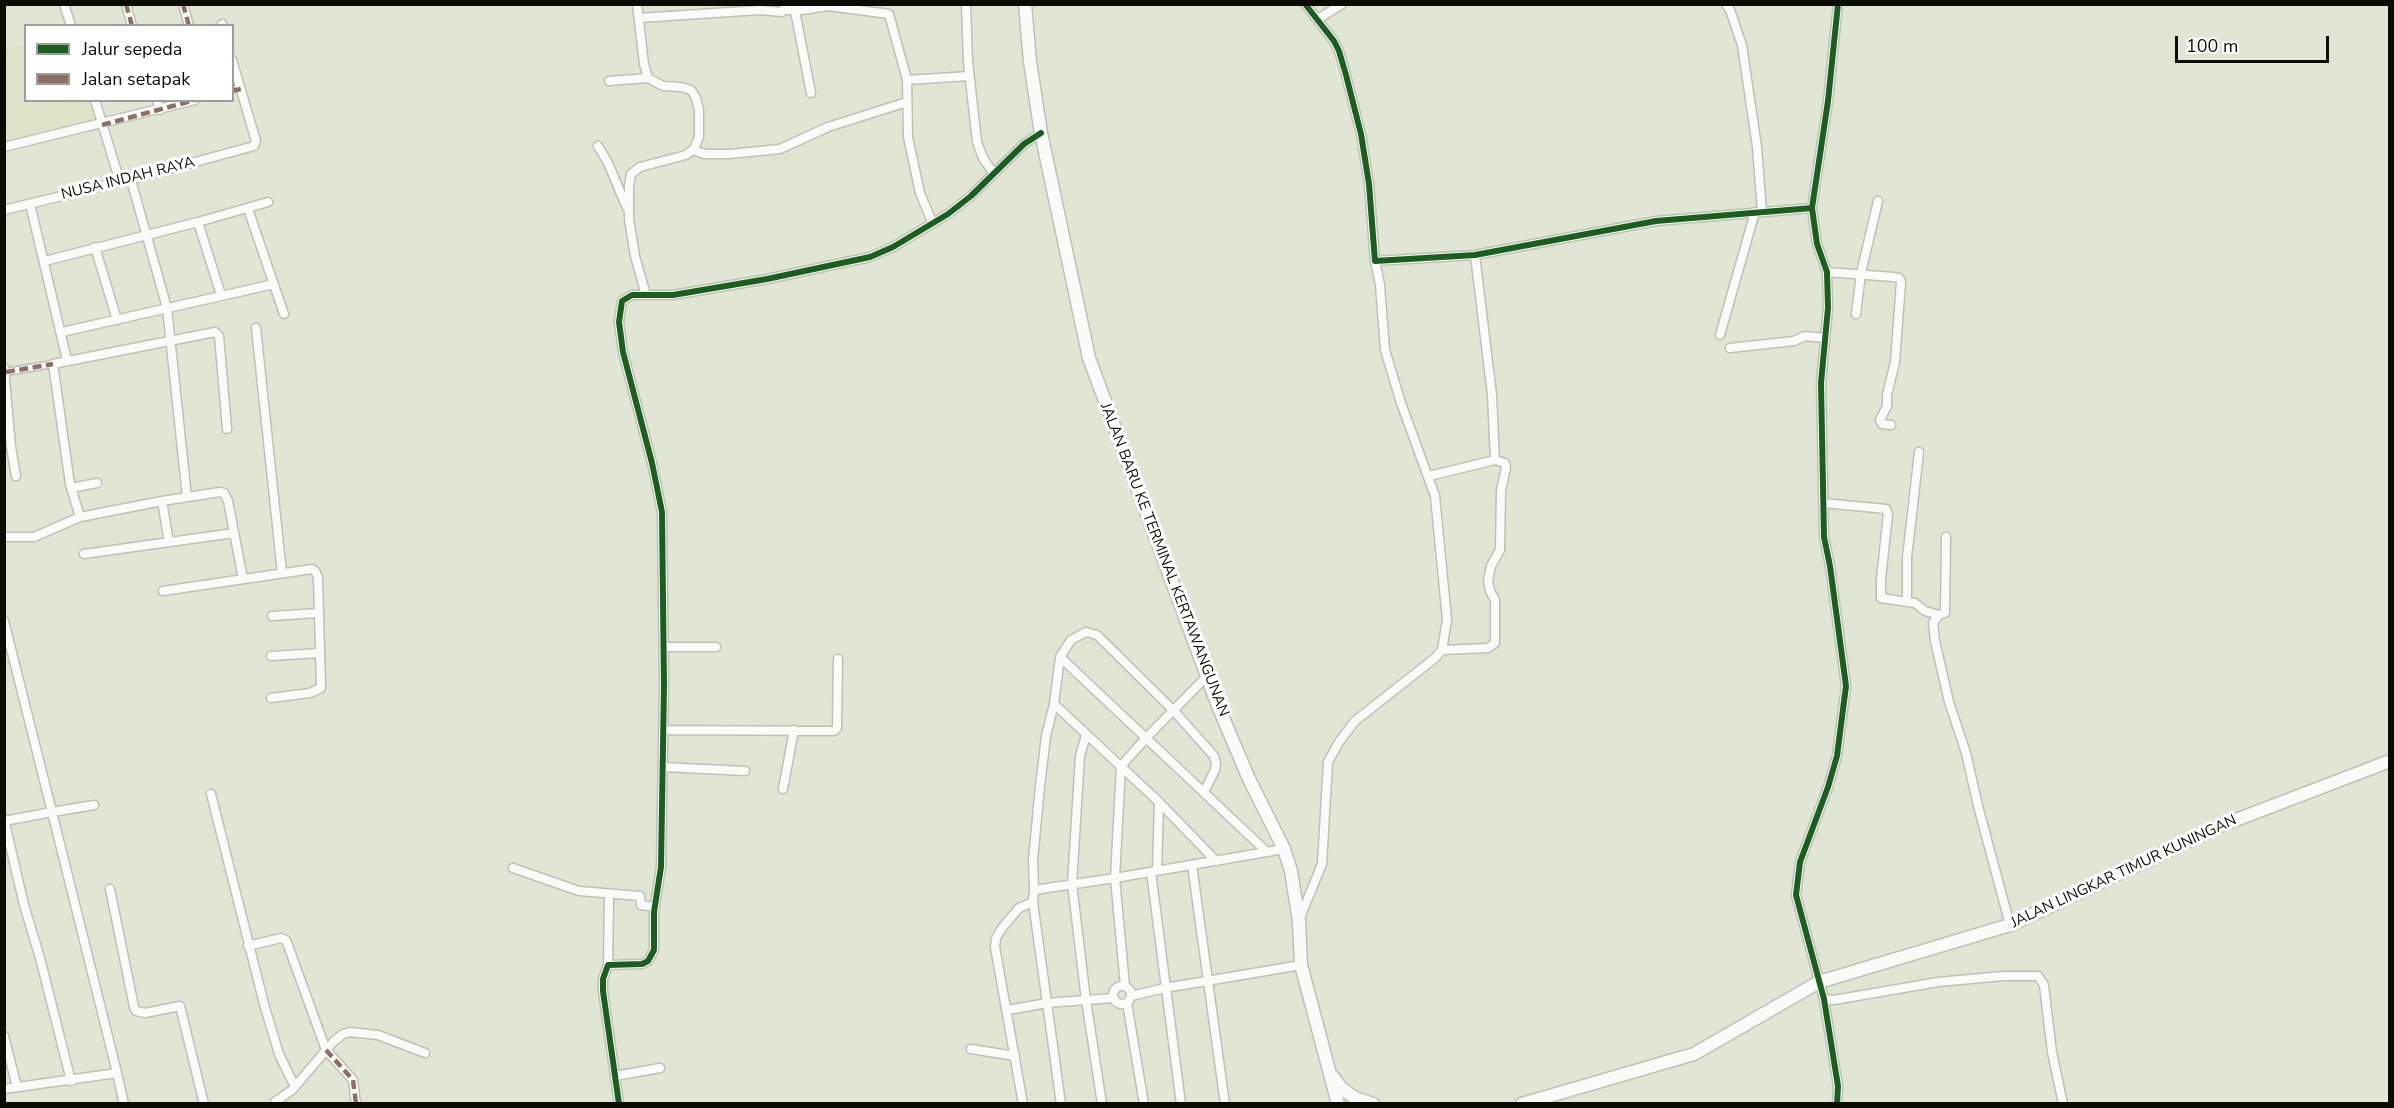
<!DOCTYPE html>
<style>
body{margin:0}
#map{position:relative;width:2394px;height:1108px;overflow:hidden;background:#e0e5d4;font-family:"Nunito Sans",sans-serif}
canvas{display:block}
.frame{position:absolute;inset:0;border:6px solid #0b0d04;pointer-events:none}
.legend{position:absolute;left:24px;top:24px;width:210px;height:78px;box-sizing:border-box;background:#fff;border:2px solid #9d9e9b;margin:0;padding:8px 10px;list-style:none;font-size:18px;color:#0b0d04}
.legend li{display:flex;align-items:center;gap:12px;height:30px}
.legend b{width:30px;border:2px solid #9d9e9b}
.scale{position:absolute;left:2175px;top:36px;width:154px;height:27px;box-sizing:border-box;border:3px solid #0b0d04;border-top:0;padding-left:8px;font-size:18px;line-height:21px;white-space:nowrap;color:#0b0d04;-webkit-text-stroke:4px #fff;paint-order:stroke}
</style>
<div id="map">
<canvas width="2394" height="1108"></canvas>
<div class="frame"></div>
<ul class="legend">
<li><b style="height:8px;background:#1b5e20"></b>Jalur sepeda</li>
<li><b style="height:8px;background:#8d6e63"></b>Jalan setapak</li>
</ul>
<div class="scale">100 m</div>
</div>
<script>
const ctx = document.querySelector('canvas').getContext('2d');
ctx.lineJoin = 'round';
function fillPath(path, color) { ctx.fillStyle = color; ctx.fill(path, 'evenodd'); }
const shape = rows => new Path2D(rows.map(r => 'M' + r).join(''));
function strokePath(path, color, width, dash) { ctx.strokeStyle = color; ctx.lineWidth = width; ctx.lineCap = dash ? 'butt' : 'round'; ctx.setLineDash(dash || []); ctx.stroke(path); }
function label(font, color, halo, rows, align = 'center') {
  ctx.font = font + ' "Nunito Sans",sans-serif'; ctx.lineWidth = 6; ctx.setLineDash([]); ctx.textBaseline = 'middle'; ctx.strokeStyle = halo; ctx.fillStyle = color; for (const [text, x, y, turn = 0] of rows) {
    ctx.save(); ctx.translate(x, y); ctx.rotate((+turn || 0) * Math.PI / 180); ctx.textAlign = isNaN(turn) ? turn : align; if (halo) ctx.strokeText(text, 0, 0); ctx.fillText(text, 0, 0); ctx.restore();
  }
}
const built = shape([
 [25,45,26,100,94,101,102,125,5,150,5,49]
]);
const pedestrian = shape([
 [6,372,53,364]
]);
const minor = shape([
 [64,4,71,26],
 [126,4,132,26],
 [183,4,189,26],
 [637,4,644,64,648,78,663,86,681,87,691,90,696,98,699,110,699,137,694,149,686,155,640,167,631,174,629,186,629,219,635,256,646,295],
 [966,4,968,62,977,142,983,158,994,174],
 [1305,4,1334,41,1339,51,1346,75,1361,134,1369,184,1375,261,1475,255,1656,221,1812,208,1828,101,1838,4],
 [1726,4,1730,10,1742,45,1757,147,1762,212],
 [795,11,811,93],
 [639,18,760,10,782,12,783,10,802,10,828,6,889,14,907,80,908,137,920,193,932,222],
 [1318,19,1342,4],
 [222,24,223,26],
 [907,80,969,76],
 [609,81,648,78],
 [95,100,120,182],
 [157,100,160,110],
 [598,146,608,163,627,208],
 [4,147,195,100],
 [693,150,704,154,730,154,780,149,828,127,907,102],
 [131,180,167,308,187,497],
 [30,204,67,360],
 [1812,208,1817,244,1827,272,1828,308,1821,383,1824,537,1830,566,1846,686,1837,756,1828,787,1800,862,1796,895,1824,999,1838,1086,1837,1104],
 [248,209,284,314],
 [4,210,140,177,254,146,256,141,232,60],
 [198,222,221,295],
 [95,247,117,320],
 [45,261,198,222,268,202],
 [1827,272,1893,277,1899,278,1901,282,1895,362,1887,395,1887,406,1880,420,1882,424,1891,425],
 [1856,314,1861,273,1878,201],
 [256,328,282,573],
 [62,332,274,284],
 [1720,335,1755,212],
 [1730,348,1794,341,1805,336,1825,338],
 [4,368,11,447,16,476],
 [1429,476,1495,460,1492,395,1475,255],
 [71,488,97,483],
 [162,501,169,542],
 [1823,503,1886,509,1888,514,1881,579,1881,598,1915,603,1925,611,1939,615],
 [80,517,162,501,220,492,224,493,228,501,243,579],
 [4,537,34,537,80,517,70,484,53,364,215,332,219,336,227,429],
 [1946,537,1945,613,1939,615,1933,623,1935,641,1949,702,1966,753,1978,806,2010,925],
 [84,554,234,533],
 [163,591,312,569,315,571,318,577,321,688,310,693,271,698],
 [1907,601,1907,558,1919,452],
 [272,616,318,613],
 [4,621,52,812,94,805],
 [664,647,716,647],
 [1442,650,1488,648,1495,643,1495,600,1490,591,1488,581,1491,566,1500,550,1501,491,1506,467,1505,463,1495,460],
 [271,656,320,653],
 [1060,657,1267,852],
 [1054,704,1060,657,1071,640,1086,632,1097,635,1174,711,1214,756,1216,764,1215,770,1204,792],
 [664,730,834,731,837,728,838,659],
 [1086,735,1080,756,1072,884,1086,1000,1102,1104],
 [663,767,745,771],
 [783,789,794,730],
 [211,794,264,1004,279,1054,295,1087],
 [4,819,24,905,40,958,71,1081],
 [4,821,52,812,117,1073,4,1089],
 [1192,865,1225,1104],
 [513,868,579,891,640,896,641,905,655,907],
 [1157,871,1159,802],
 [1151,872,1181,1104],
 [110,889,134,1007,136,1011,145,1013,180,1006,204,1104],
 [1034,890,1033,860,1040,786,1046,736,1054,704,1159,802,1216,861],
 [1033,902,1061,1104],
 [1299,920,1322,864,1328,762,1339,742,1355,721,1435,658,1442,650,1447,620,1435,496,1401,403,1385,350,1380,285,1375,261],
 [248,946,281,938,286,940,326,1050,353,1080,356,1104],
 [608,965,609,895],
 '1113 995a9 9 0 1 1 18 0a9 9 0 1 1-18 0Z',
 [1125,986,1115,878,1121,766,1147,737,1208,675],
 [1131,996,1165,988,1301,965],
 [1824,999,1834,1000,1938,982,2003,976,2038,976,2044,985,2052,1052,2063,1104],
 [1127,1003,1144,1104],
 [1008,1010,1047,1003,1113,998],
 [4,1036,17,1087],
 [971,1049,1015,1056],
 [117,1073,124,1104],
 [615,1076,660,1068],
 [275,1102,292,1090,334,1041,343,1034,350,1032,378,1035,425,1053],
 [619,1104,603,991,603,979,608,965,642,964,648,961,654,950,654,912,661,867,664,686,662,512,652,463,623,352,619,322,622,301,632,295,673,295,767,279,870,257,893,247,948,214,971,196,1024,144,1041,133],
 [1023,1104,995,947,996,938,1002,928,1019,908,1033,902,1034,890,1115,878,1284,849]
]);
const secondary = shape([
 [1025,4,1030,62,1041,133,1089,358,1218,706,1249,779,1284,849,1291,871,1299,921,1301,965,1338,1104],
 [1333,1077,1341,1088,1355,1098,1373,1104],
 [1522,1104,1694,1054,1819,982,2010,925,2220,826,2390,761]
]);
const quiet = shape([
 [126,4,132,26],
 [183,4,189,26],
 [232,91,241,89],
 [102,125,195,100],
 [6,372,53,364],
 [326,1050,353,1080,356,1104]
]);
const cycleway = shape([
 [1305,4,1334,41,1339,51,1346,75,1361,134,1369,184,1375,261,1475,255,1656,221,1812,208,1828,101,1838,4],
 [1812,208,1817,244,1827,272,1828,308,1821,383,1824,537,1830,566,1846,686,1837,756,1828,787,1800,862,1796,895,1824,999,1838,1086,1837,1104],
 [619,1104,603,991,603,979,608,965,642,964,648,961,654,950,654,912,661,867,664,686,662,512,652,463,623,352,619,322,622,301,632,295,673,295,767,279,870,257,893,247,948,214,971,196,1024,144,1041,133]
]);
const streetNames = [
 ["NUSA INDAH RAYA",128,179,-14],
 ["JALAN BARU KE TERMINAL KERTAWANGUNAN",1164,560,69],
 ["JALAN LINGKAR TIMUR KUNINGAN",2124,872,-25]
];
fillPath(built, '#dce3c8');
strokePath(pedestrian, '#bdc1b4', 9);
strokePath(minor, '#bdc1b4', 11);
strokePath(secondary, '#bdc1b4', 15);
strokePath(pedestrian, '#fafbf9', 6);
strokePath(minor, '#fafbf9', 8);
strokePath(secondary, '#fafbf9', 12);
strokePath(quiet, '#8d6e63', 4.5, [9, 4.5]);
strokePath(cycleway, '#1b5e20', 6);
label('15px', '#0b0d04', '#fff', streetNames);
</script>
